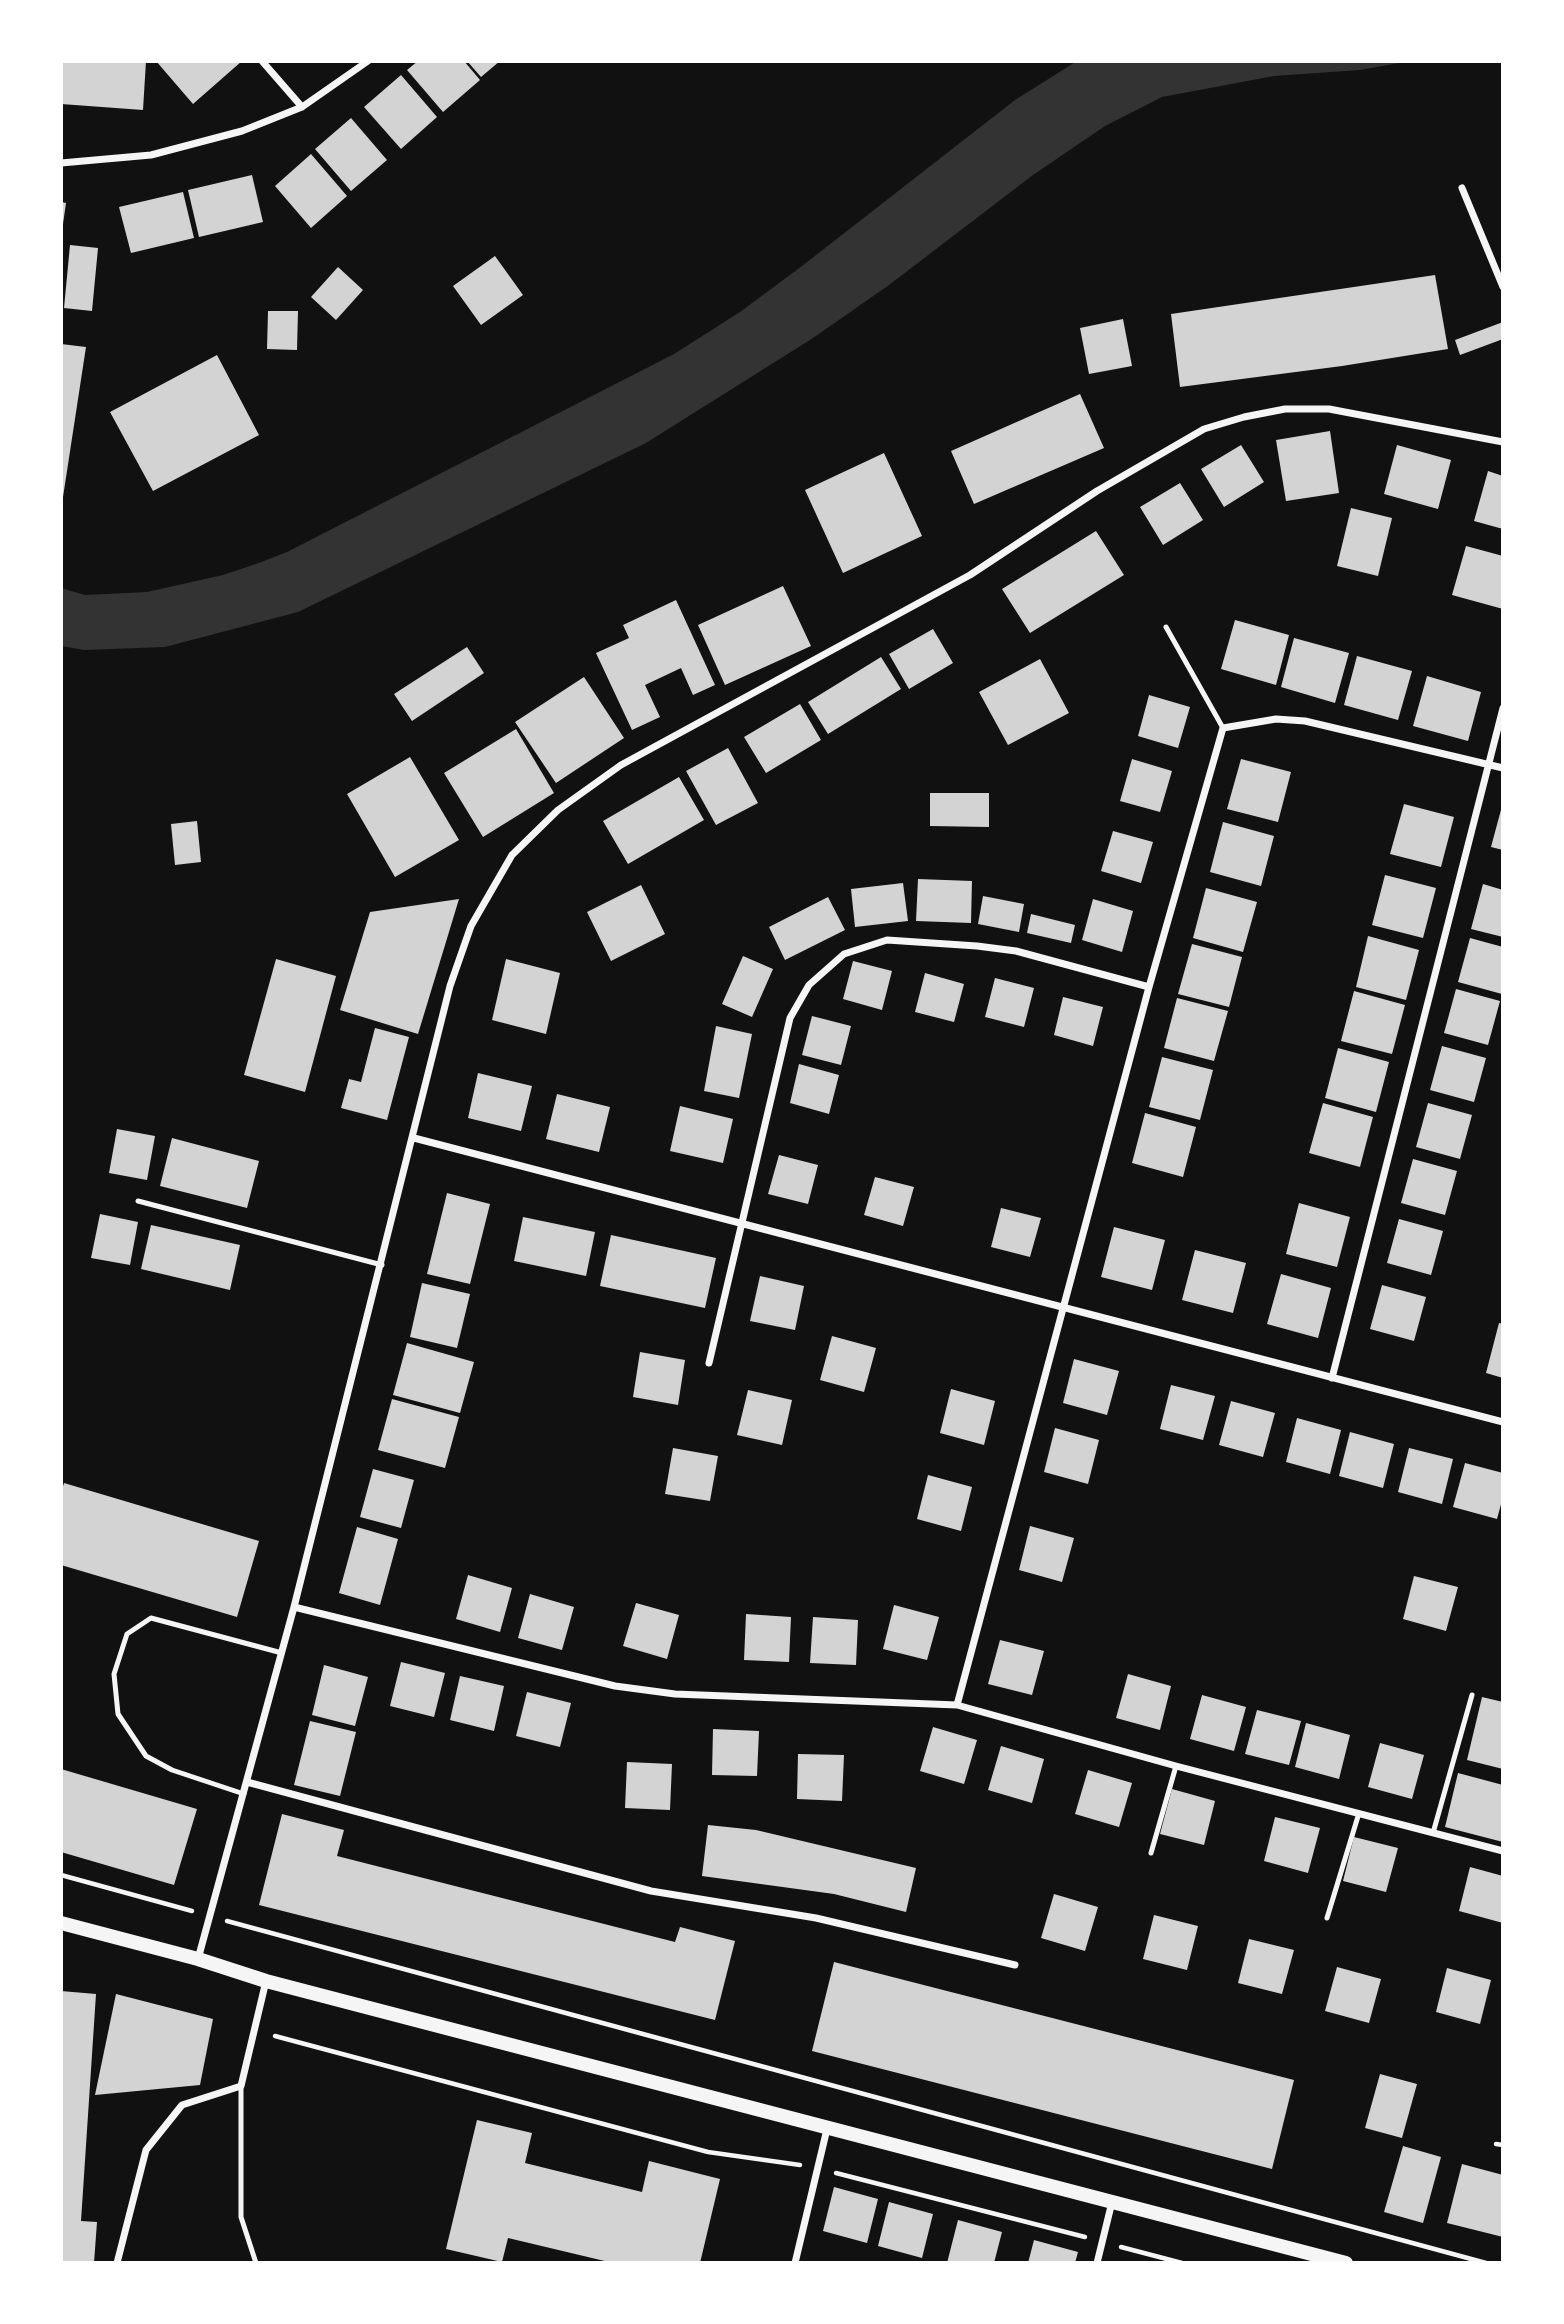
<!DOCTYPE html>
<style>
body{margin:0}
#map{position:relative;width:1564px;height:2324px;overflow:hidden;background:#111;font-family:"Alegreya Sans",sans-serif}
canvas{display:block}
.frame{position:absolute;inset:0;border:63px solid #fff;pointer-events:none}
</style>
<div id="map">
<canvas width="1564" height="2324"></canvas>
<div class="frame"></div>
</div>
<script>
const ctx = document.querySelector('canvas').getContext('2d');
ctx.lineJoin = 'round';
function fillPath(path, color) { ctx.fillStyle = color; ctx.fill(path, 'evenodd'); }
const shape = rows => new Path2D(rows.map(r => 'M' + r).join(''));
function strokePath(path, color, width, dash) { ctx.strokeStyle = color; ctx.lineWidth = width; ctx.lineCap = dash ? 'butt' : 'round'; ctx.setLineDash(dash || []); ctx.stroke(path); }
const water = shape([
 [1077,61,1410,61,1360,70,1274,76,1162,97,1105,126,1033,175,889,285,813,338,646,443,298,612,165,647,84,650,61,646,61,588,85,595,147,592,223,575,256,564,287,552,674,354,740,312,802,266,1015,100]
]);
const building = shape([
 [61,61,146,61,143,110,61,104],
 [156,61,242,61,193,104],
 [418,61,464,61,480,80,443,112,407,70],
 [467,61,500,61,481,77],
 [401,75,437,117,401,149,364,107],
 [351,118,387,160,351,191,315,149],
 [311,154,347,196,311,228,275,186],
 [252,175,263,222,199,237,188,190],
 [183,192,194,238,131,253,119,207],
 [61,202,66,203,63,224,61,223],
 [70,245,98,248,92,311,64,308],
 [495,256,523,295,481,325,453,286],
 [338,267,363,290,336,320,311,297],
 [1435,275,1448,349,1342,366,1180,387,1171,314],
 [268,311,298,311,297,350,267,349],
 [1123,319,1132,366,1089,374,1080,328],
 [1503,322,1503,339,1460,355,1455,340],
 [61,344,86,347,63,497,61,497],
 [217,355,259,435,153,491,110,412],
 [1080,394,1104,448,974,504,951,451],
 [1330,431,1339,493,1286,501,1276,440],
 [1241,445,1264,482,1224,507,1201,469],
 [1397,445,1451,460,1438,509,1384,494],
 [884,453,922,536,843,573,805,490],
 [1488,471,1503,476,1503,529,1474,521],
 [1180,483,1203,520,1163,545,1140,507],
 [1351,508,1392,518,1378,576,1337,566],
 [1096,531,1124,575,1030,633,1002,589],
 [1466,546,1503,556,1503,609,1452,595],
 [783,586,811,646,725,685,698,625],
 [676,600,715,685,693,695,681,668,645,685,660,717,632,730,596,653,629,638,623,625],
 [1235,620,1289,635,1276,685,1221,669],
 [933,629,953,663,909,689,889,654],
 [1294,638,1349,653,1335,703,1281,687],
 [467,647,484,673,412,721,394,694],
 [1357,656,1412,671,1398,720,1344,705],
 [881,657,901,689,828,734,808,702],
 [1040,659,1069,713,1008,745,979,692],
 [1427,676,1481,692,1468,741,1413,726],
 [584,677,624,738,556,783,515,722],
 [1149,695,1190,707,1178,748,1138,736],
 [800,704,821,740,766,773,744,737],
 [516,729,554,793,483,837,444,773],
 [728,748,758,803,716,825,686,771],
 [410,757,459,840,395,877,347,794],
 [1132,759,1172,771,1160,812,1120,801],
 [1241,759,1291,772,1278,822,1227,809],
 [679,777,704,820,628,864,603,821],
 [930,793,989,793,989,827,930,826],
 [1404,804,1454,817,1441,867,1390,854],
 [1502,806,1503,806,1503,850,1491,847],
 [197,821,201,862,175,865,171,824],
 [1223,822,1274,836,1261,886,1210,872],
 [1113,831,1153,842,1141,883,1101,871],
 [1385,875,1436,888,1423,938,1372,925],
 [918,879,972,881,971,923,916,921],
 [903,883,908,921,855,927,851,889],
 [1483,884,1503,890,1503,937,1471,929],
 [641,885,665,934,611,961,587,912],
 [1206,888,1257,902,1243,952,1193,938],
 [983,896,1024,904,1019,932,978,924],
 [828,897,845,930,785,960,769,927],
 [459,899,418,1034,340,1010,370,912],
 [1093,899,1133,911,1122,952,1082,940],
 [1031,914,1075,925,1071,943,1027,933],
 [1368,936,1419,950,1406,1000,1356,987],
 [1470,938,1503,947,1502,994,1458,982],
 [1192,944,1242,957,1229,1007,1178,994],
 [743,956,773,969,752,1017,722,1004],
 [276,959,336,976,305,1092,244,1075],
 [506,959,560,973,546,1034,492,1020],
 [853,961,892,971,882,1010,843,999],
 [925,973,964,984,954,1022,915,1012],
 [995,978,1034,988,1024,1027,985,1017],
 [1456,989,1500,1001,1488,1045,1444,1033],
 [1354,991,1405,1005,1392,1054,1341,1041],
 [1063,997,1103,1007,1093,1046,1054,1035],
 [1177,998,1228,1011,1214,1061,1164,1048],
 [812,1016,851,1026,841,1065,802,1055],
 [716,1026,752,1034,739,1098,704,1091],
 [375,1028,409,1037,387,1120,341,1108,349,1079,361,1082],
 [1442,1046,1486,1058,1474,1102,1430,1090],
 [1338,1048,1389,1062,1376,1112,1325,1098],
 [1162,1057,1213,1070,1200,1120,1149,1107],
 [799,1064,839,1075,829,1114,790,1103],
 [478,1073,532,1086,521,1131,468,1118],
 [557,1094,610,1107,599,1152,546,1139],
 [1323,1103,1373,1117,1360,1167,1309,1153],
 [1428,1103,1472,1115,1460,1159,1416,1147],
 [680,1106,733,1119,723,1163,670,1151],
 [1145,1113,1196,1127,1183,1177,1132,1163],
 [117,1129,155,1136,147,1180,109,1173],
 [172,1138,259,1161,247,1208,160,1186],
 [779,1155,818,1165,808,1204,768,1194],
 [1413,1159,1457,1171,1445,1215,1401,1203],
 [875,1177,914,1187,903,1226,864,1215],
 [447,1193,490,1204,470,1284,427,1274],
 [1299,1203,1350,1217,1337,1267,1286,1254],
 [1001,1208,1041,1218,1030,1257,991,1247],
 [100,1214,138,1222,130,1265,91,1258],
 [523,1217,595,1232,586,1276,514,1261],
 [1399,1219,1443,1231,1431,1275,1387,1263],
 [151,1225,240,1245,230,1290,141,1269],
 [1114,1227,1165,1240,1152,1290,1101,1277],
 [611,1235,716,1258,705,1308,600,1286],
 [1195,1250,1246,1263,1233,1313,1182,1300],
 [1281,1274,1331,1288,1318,1338,1267,1324],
 [760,1276,804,1286,795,1330,750,1321],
 [422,1283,470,1294,457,1348,410,1337],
 [1382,1285,1426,1297,1414,1341,1370,1329],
 [1499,1323,1503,1324,1503,1378,1486,1373],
 [832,1336,876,1348,864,1392,820,1380],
 [407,1343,474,1362,460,1413,393,1395],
 [640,1352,685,1360,678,1405,633,1397],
 [1074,1359,1119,1371,1107,1415,1063,1403],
 [1171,1385,1215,1396,1203,1440,1160,1429],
 [951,1389,995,1401,984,1445,940,1433],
 [748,1390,792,1400,782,1445,737,1435],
 [392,1399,459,1417,445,1468,378,1450],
 [1231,1401,1275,1413,1263,1457,1219,1445],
 [1297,1418,1341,1430,1330,1474,1286,1462],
 [1055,1428,1099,1440,1088,1484,1044,1472],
 [1350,1432,1394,1444,1383,1488,1339,1476],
 [673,1448,718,1456,710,1501,665,1494],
 [1409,1448,1453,1459,1442,1504,1398,1492],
 [1465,1463,1503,1473,1503,1497,1497,1519,1453,1507],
 [373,1469,414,1480,401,1528,360,1517],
 [928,1475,972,1487,961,1531,917,1519],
 [64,1483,259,1541,237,1617,61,1565,61,1493],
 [1030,1526,1074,1538,1062,1582,1019,1570],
 [357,1527,398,1539,380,1605,339,1593],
 [468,1575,512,1588,500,1632,456,1619],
 [1414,1576,1458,1587,1446,1631,1403,1619],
 [530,1594,574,1607,562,1650,518,1638],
 [636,1603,679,1615,667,1659,623,1646],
 [894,1605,939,1617,927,1660,883,1649],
 [746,1614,791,1617,789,1662,744,1660],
 [813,1617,858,1620,856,1665,810,1663],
 [1000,1640,1044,1651,1032,1695,988,1684],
 [401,1662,445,1673,434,1717,390,1706],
 [324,1665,368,1677,355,1726,312,1715],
 [1128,1674,1171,1686,1160,1730,1116,1718],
 [460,1676,504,1686,494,1731,450,1720],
 [527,1692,571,1703,560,1747,516,1736],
 [1202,1695,1246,1707,1234,1751,1190,1739],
 [1482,1697,1503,1702,1503,1769,1467,1760],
 [1257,1710,1301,1721,1289,1765,1245,1754],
 [310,1721,356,1732,340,1796,294,1785],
 [1306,1723,1350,1735,1339,1779,1295,1767],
 [933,1727,977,1740,964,1784,920,1771],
 [713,1729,759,1731,757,1776,712,1775],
 [1380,1743,1424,1755,1412,1799,1368,1787],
 [1001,1746,1044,1759,1032,1803,988,1790],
 [798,1754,844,1755,842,1801,797,1799],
 [627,1762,672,1764,670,1810,625,1808],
 [61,1769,197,1809,174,1885,61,1852],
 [1088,1770,1132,1783,1119,1827,1075,1814],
 [1458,1773,1503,1785,1503,1842,1445,1827],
 [1172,1789,1215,1801,1204,1845,1160,1834],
 [282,1814,344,1830,337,1856,675,1942,680,1927,735,1941,715,2020,259,1905],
 [1275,1817,1320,1828,1308,1873,1264,1861],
 [708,1825,756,1830,916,1868,906,1912,834,1894,702,1876],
 [1354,1837,1398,1848,1386,1892,1343,1881],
 [1470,1867,1503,1876,1503,1923,1459,1911],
 [1054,1894,1098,1907,1085,1951,1041,1938],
 [1154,1915,1198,1926,1187,1970,1143,1959],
 [1249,1939,1294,1950,1282,1994,1238,1983],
 [834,1962,1294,2080,1272,2169,812,2051],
 [1337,1967,1381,1979,1369,2023,1325,2011],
 [1447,1968,1491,1980,1480,2024,1436,2012],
 [61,1991,96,1994,81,2221,97,2222,94,2263,61,2263],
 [116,1994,213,2019,200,2085,95,2095],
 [1380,2074,1417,2084,1402,2138,1365,2128],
 [477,2120,532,2133,525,2163,642,2192,649,2161,720,2179,700,2263,613,2263,508,2238,502,2262,446,2249],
 [1403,2146,1441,2157,1423,2223,1384,2212],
 [1462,2164,1503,2175,1503,2237,1447,2223],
 [834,2187,878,2199,867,2243,823,2231],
 [889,2202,933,2214,922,2258,878,2246],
 [958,2220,1002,2232,994,2263,947,2263],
 [1034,2240,1078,2252,1075,2263,1028,2263]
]);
const path = shape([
 [61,1875,192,1911],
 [227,1921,1486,2263],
 [275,2036,708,2152,800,2165],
 [1496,2144,1503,2145],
 [836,2173,1085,2237],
 [1121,2247,1182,2263]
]);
const service = shape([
 [1166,627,1223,728],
 [138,1201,382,1265],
 [244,1794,172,1770,146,1756,118,1714,114,1674,127,1634,151,1618,282,1653],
 [1433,1833,1472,1695],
 [1151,1853,1176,1766],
 [1327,1918,1359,1813],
 [241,2086,241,2217,256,2263]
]);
const minor = shape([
 [262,61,302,107],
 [61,163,151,155,242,131,302,107,368,61],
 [1462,188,1503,287],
 [414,1138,1503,1422],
 [709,1363,790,1018,809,985,844,954,887,940,977,946,1016,951,1149,987],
 [1332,1378,1503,708],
 [294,1607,615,1686,675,1694,957,1705,1176,1766,1503,1851],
 [957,1705,1149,987,1223,728,1276,719,1305,721,1503,768],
 [247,1782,651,1891,816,1918,1015,1965],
 [198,1959,294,1607,450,986,471,926,512,855,558,810,621,765,970,575,1097,491,1204,429,1244,417,1285,409,1329,409,1503,442],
 [117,2263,146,2150,182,2105,241,2086,266,1981],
 [795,2263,827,2129],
 [1097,2263,1112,2202]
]);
const secondary = shape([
 [61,1923,198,1959,266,1981,1346,2263]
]);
fillPath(water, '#333');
fillPath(building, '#d3d3d3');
strokePath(path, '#f5f5f5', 4.5);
strokePath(service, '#f5f5f5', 5);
strokePath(minor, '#f5f5f5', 7);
strokePath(secondary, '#f5f5f5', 14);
</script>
